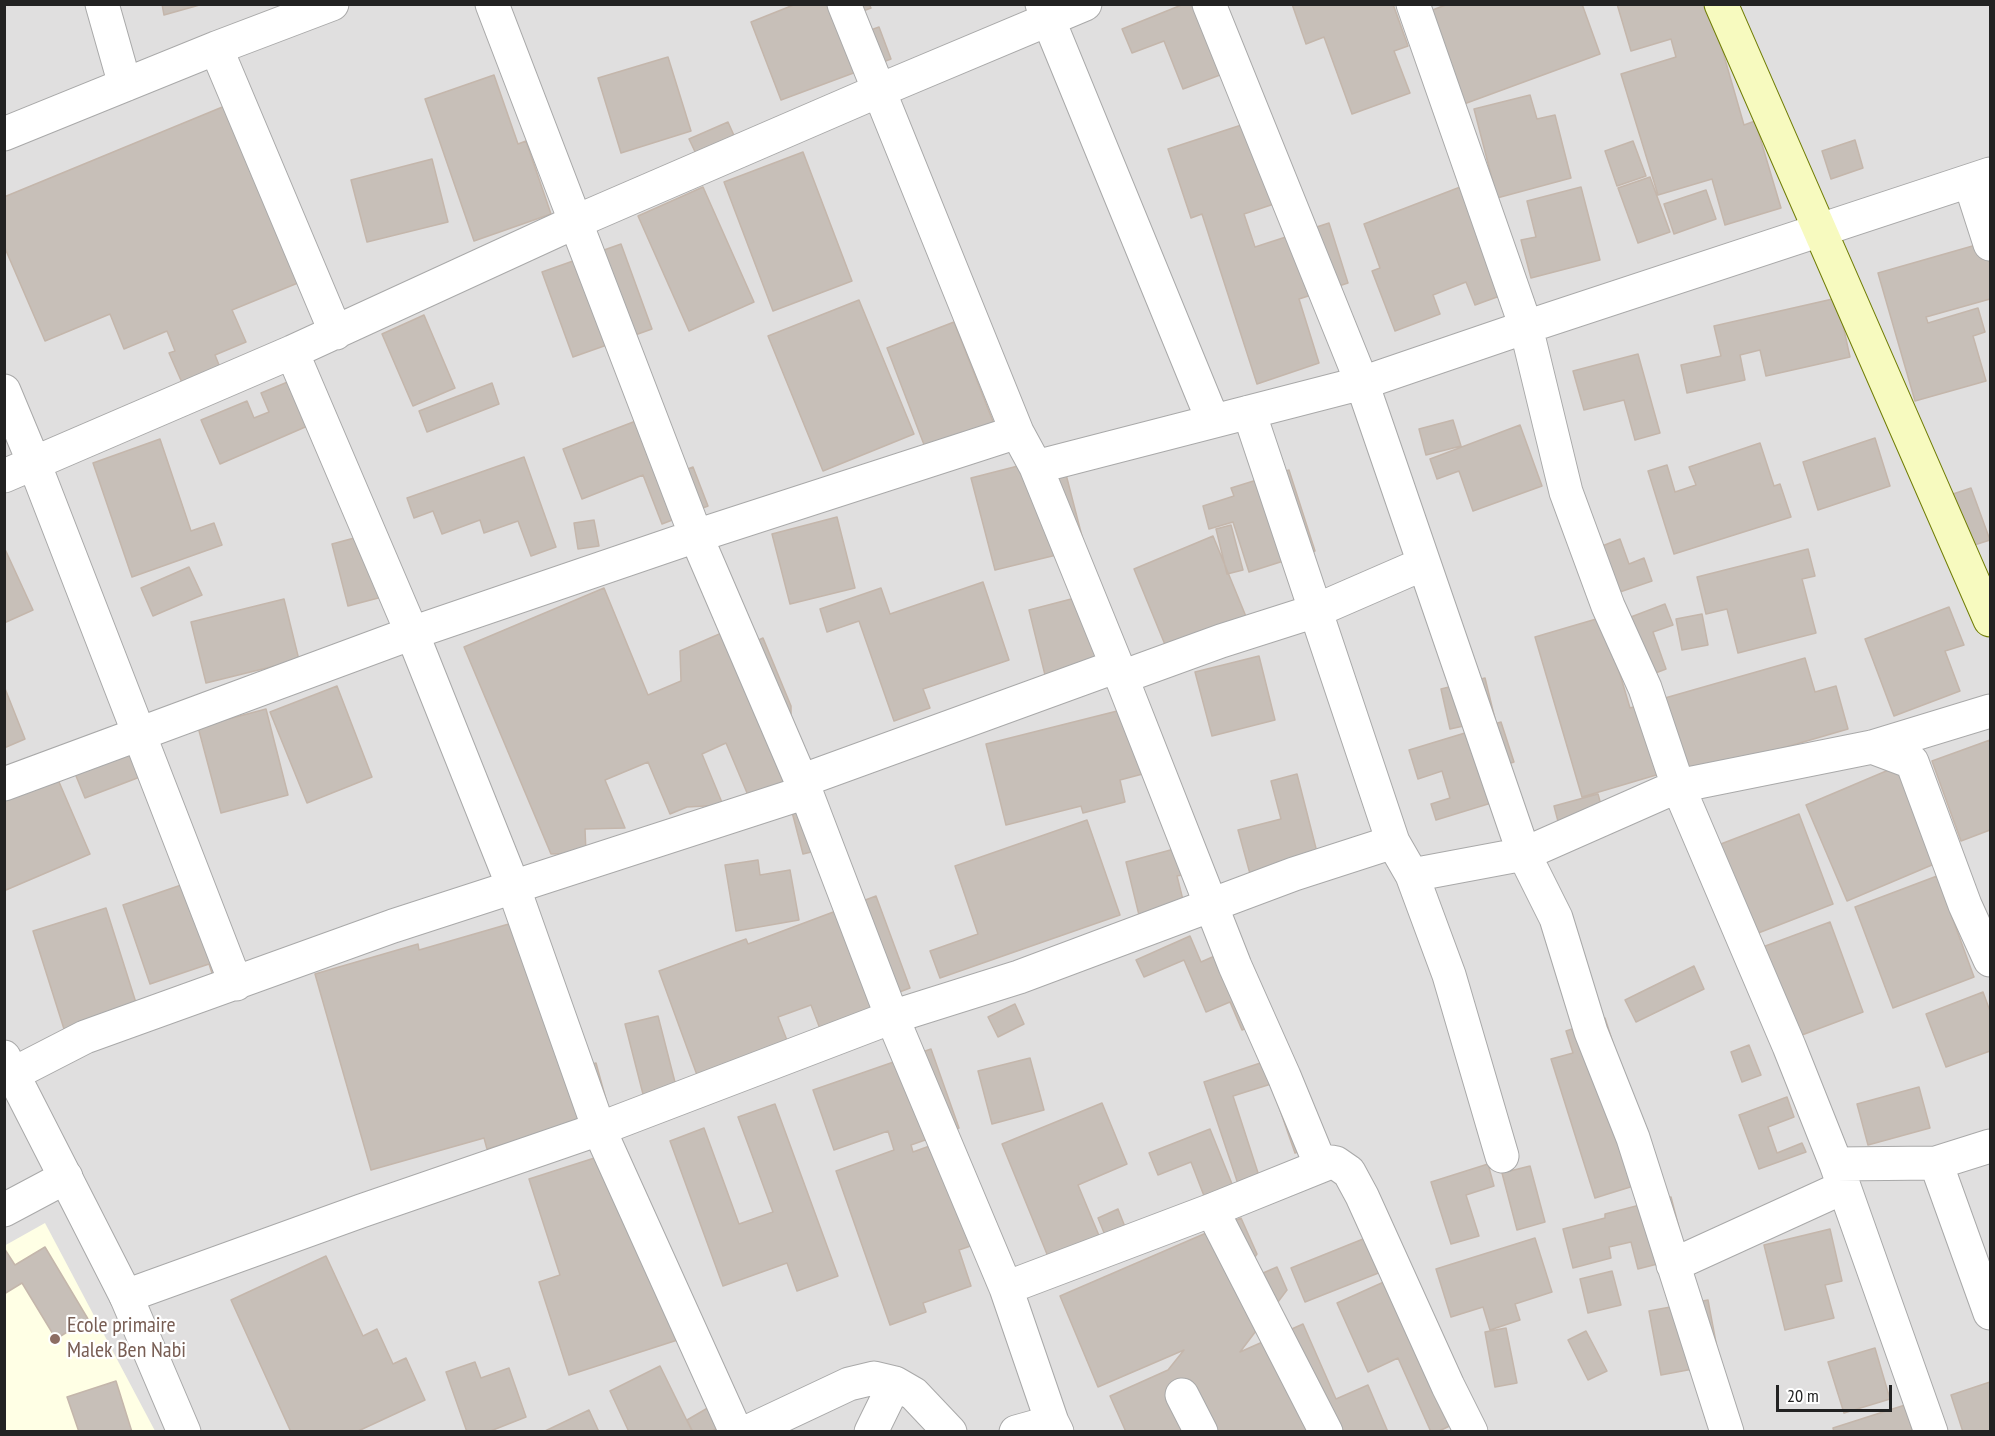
<!DOCTYPE html>
<style>
body{margin:0}
#map{position:relative;width:1995px;height:1436px;overflow:hidden;background:#f2efe9;font-family:"PT Sans Narrow",sans-serif}
canvas{display:block}
.frame{position:absolute;inset:0;border:6px solid #222;pointer-events:none}
.scale{position:absolute;left:1776px;top:1385px;width:116px;height:27px;box-sizing:border-box;border:3px solid #222;border-top:0;padding-left:8px;font-size:18px;line-height:21px;white-space:nowrap;color:#222;-webkit-text-stroke:4px #fff;paint-order:stroke}
</style>
<div id="map">
<canvas width="1995" height="1436"></canvas>
<div class="frame"></div>
<div class="scale">20 m</div>
</div>
<script>
const ctx = document.querySelector('canvas').getContext('2d');
ctx.lineJoin = 'round';
function fillPath(path, color) { ctx.fillStyle = color; ctx.fill(path, 'evenodd'); }
const shape = rows => new Path2D(rows.map(r => 'M' + r).join(''));
function strokePath(path, color, width, dash) { ctx.strokeStyle = color; ctx.lineWidth = width; ctx.lineCap = dash ? 'butt' : 'round'; ctx.setLineDash(dash || []); ctx.stroke(path); }
function label(font, color, halo, rows, align = 'center') {
  ctx.font = font + ' "PT Sans Narrow",sans-serif'; ctx.lineWidth = 4.5; ctx.setLineDash([]); ctx.textBaseline = 'middle'; ctx.strokeStyle = halo; ctx.fillStyle = color; for (const [text, x, y, turn = 0] of rows) {
    ctx.save(); ctx.translate(x, y); ctx.rotate((+turn || 0) * Math.PI / 180); ctx.textAlign = isNaN(turn) ? turn : align; if (halo) ctx.strokeText(text, 0, 0); ctx.fillText(text, 0, 0); ctx.restore();
  }
}
const residential = shape([
 [5,5,1990,5,1990,1431,5,1431]
]);
const education = shape([
 [45,1223,155,1431,5,1431,4,1246]
]);
const building = shape([
 [162,4,203,4,164,15,162,4],
 [796,4,869,4,871,8,842,19,849,38,879,27,891,59,781,100,751,22,796,4],
 [1184,4,1225,4,1249,64,1183,89,1164,41,1132,53,1122,29,1184,4],
 [1292,4,1393,4,1408,46,1394,51,1410,93,1352,114,1324,37,1306,44,1292,4],
 [1448,4,1582,4,1600,54,1464,104,1430,11,1448,4],
 [1617,4,1709,4,1744,125,1755,121,1781,208,1725,225,1712,179,1658,195,1621,74,1676,57,1671,39,1631,51,1617,4],
 [668,57,691,131,621,153,598,78,668,57],
 [494,75,518,144,526,141,551,214,474,241,425,99,494,75],
 [1530,95,1537,119,1555,115,1571,178,1497,198,1474,109,1530,95],
 [237,101,310,278,232,310,246,342,215,355,221,370,183,385,169,353,175,351,167,331,124,349,110,314,45,341,4,246,4,197,237,101],
 [1269,116,1295,197,1244,214,1255,247,1329,223,1348,283,1299,299,1319,363,1257,384,1202,214,1191,218,1168,149,1269,116],
 [728,122,736,140,698,158,689,139,728,122],
 [1855,140,1863,168,1831,179,1822,151,1855,140],
 [1633,141,1646,176,1617,186,1605,151,1633,141],
 [803,152,852,281,773,311,724,182,803,152],
 [432,159,448,222,367,242,351,180,432,159],
 [1650,177,1670,232,1638,243,1618,188,1650,177],
 [1468,184,1508,293,1475,305,1466,282,1433,295,1440,314,1395,331,1372,271,1380,268,1364,224,1468,184],
 [703,187,754,302,689,331,638,216,703,187],
 [1581,187,1600,260,1531,278,1521,240,1536,237,1527,201,1581,187],
 [1706,190,1716,219,1674,234,1664,204,1706,190],
 [1990,241,1990,301,1990,299,1926,317,1928,323,1978,308,1985,332,1973,336,1986,381,1915,401,1878,273,1990,241],
 [621,244,652,329,573,357,542,272,621,244],
 [1837,298,1850,357,1766,376,1760,350,1740,355,1745,380,1687,393,1681,365,1721,356,1714,326,1837,298],
 [859,300,914,434,823,471,768,336,859,300],
 [424,315,455,388,413,406,382,334,424,315],
 [954,322,996,429,928,455,887,348,954,322],
 [1638,354,1660,433,1635,440,1624,400,1584,410,1573,371,1638,354],
 [307,374,326,418,220,464,201,420,247,401,254,418,269,412,261,393,307,374],
 [492,383,499,404,427,432,419,411,492,383],
 [654,414,677,473,693,467,708,506,662,524,643,475,582,499,563,449,654,414],
 [1453,420,1461,446,1426,455,1419,429,1453,420],
 [1520,425,1542,486,1473,511,1459,471,1437,479,1430,459,1520,425],
 [1875,438,1890,486,1818,510,1803,462,1875,438],
 [160,439,191,531,214,523,222,545,132,577,93,463,160,439],
 [1760,443,1774,486,1780,484,1791,517,1674,554,1648,471,1667,465,1675,492,1696,485,1689,467,1760,443],
 [1061,455,1085,548,995,570,971,478,1061,455],
 [524,457,556,547,531,556,518,521,484,533,480,520,442,534,433,511,414,518,407,498,524,457],
 [1289,470,1315,551,1249,572,1233,522,1209,529,1203,506,1234,496,1231,488,1289,470],
 [1971,488,1990,540,1968,547,1950,495,1971,488],
 [837,517,855,588,790,604,772,534,837,517],
 [594,520,599,546,578,549,574,523,594,520],
 [1231,525,1243,570,1227,574,1216,529,1231,525],
 [384,530,401,592,348,606,332,544,384,530],
 [1213,536,1247,619,1168,652,1134,569,1213,536],
 [1620,539,1629,564,1644,558,1652,581,1614,594,1597,548,1620,539],
 [4,547,33,610,4,623,4,547],
 [1808,549,1815,576,1802,579,1816,633,1738,653,1727,609,1706,614,1697,577,1808,549],
 [189,567,202,595,153,616,141,588,189,567],
 [983,582,1009,660,923,689,930,708,894,721,859,621,827,632,820,609,881,588,890,614,983,582],
 [604,588,648,695,681,681,680,651,724,632,732,652,763,638,791,706,791,714,773,722,799,786,750,800,726,743,702,754,723,805,687,807,670,814,648,762,605,780,625,828,585,829,586,853,551,854,464,647,604,588],
 [1098,592,1116,662,1046,679,1029,610,1098,592],
 [284,599,299,660,206,683,191,622,284,599],
 [1665,604,1673,625,1653,632,1666,669,1645,677,1623,620,1665,604],
 [1949,607,1964,645,1945,651,1960,691,1894,716,1865,639,1949,607],
 [1702,614,1708,645,1682,650,1676,619,1702,614],
 [1603,617,1630,708,1805,658,1815,692,1836,686,1848,729,1666,782,1663,773,1582,797,1535,637,1603,617],
 [1259,656,1275,720,1212,736,1195,672,1259,656],
 [1485,678,1495,719,1450,729,1441,689,1485,678],
 [4,686,25,739,4,748,4,686],
 [337,686,372,777,307,803,270,712,337,686],
 [1149,703,1165,768,1120,780,1125,802,1083,813,1081,806,1006,825,986,744,1149,703],
 [266,709,288,795,221,813,198,727,266,709],
 [1501,722,1514,762,1492,769,1501,800,1436,820,1431,804,1450,798,1442,771,1418,779,1409,750,1501,722],
 [1990,740,1990,830,1961,841,1932,761,1990,740],
 [143,744,153,772,85,798,74,771,143,744],
 [1898,766,1939,862,1847,901,1806,805,1898,766],
 [1297,774,1320,864,1252,881,1238,830,1281,819,1271,781,1297,774],
 [56,775,90,854,6,890,4,885,4,797,56,775],
 [1598,794,1604,816,1560,829,1554,806,1598,794],
 [822,805,832,847,803,854,792,812,822,805],
 [1799,814,1833,904,1748,937,1713,847,1799,814],
 [1087,820,1120,915,940,978,930,951,978,934,955,866,1087,820],
 [1189,845,1196,872,1177,876,1184,904,1139,915,1126,862,1189,845],
 [758,860,760,875,790,870,799,920,736,931,725,865,758,860],
 [1937,876,1974,977,1893,1008,1855,907,1937,876],
 [190,882,236,975,215,982,209,964,150,984,123,905,190,882],
 [876,896,910,988,881,999,888,1019,825,1042,811,1005,778,1017,788,1043,697,1075,659,971,746,939,748,944,876,896],
 [106,908,137,1006,64,1029,33,931,106,908],
 [533,917,576,1069,596,1063,610,1114,487,1149,484,1138,371,1170,315,974,418,944,419,950,533,917],
 [1830,922,1863,1012,1794,1038,1760,948,1830,922],
 [1190,936,1201,962,1217,955,1271,1018,1242,1030,1230,1002,1206,1012,1184,960,1144,977,1136,960,1190,936],
 [1694,966,1704,989,1636,1022,1625,1000,1694,966],
 [1983,992,1990,1011,1990,1051,1946,1067,1926,1014,1983,992],
 [1015,1004,1024,1024,998,1037,988,1017,1015,1004],
 [658,1016,677,1090,644,1098,625,1024,658,1016],
 [1605,1018,1656,1179,1595,1198,1551,1059,1573,1053,1566,1031,1605,1018],
 [1749,1045,1761,1075,1742,1082,1731,1052,1749,1045],
 [931,1049,959,1128,911,1145,913,1152,949,1139,979,1243,959,1250,971,1286,923,1303,926,1312,890,1325,836,1171,894,1150,888,1131,834,1150,813,1090,931,1049],
 [1287,1054,1317,1146,1295,1153,1271,1084,1233,1096,1260,1179,1239,1187,1204,1082,1287,1054],
 [1030,1058,1044,1110,992,1124,978,1071,1030,1058],
 [1919,1087,1930,1128,1868,1145,1857,1104,1919,1087],
 [1787,1097,1794,1117,1768,1127,1777,1153,1802,1143,1806,1152,1759,1169,1739,1115,1787,1097],
 [1102,1103,1127,1164,1078,1185,1100,1238,1049,1259,1002,1144,1102,1103],
 [775,1104,838,1276,797,1291,787,1263,723,1286,670,1141,704,1128,739,1224,773,1212,738,1117,775,1104],
 [1210,1129,1234,1189,1206,1201,1191,1162,1158,1175,1149,1153,1210,1129],
 [610,1153,690,1336,569,1375,539,1282,560,1275,529,1179,610,1153],
 [1488,1164,1494,1186,1466,1195,1479,1236,1451,1244,1431,1182,1488,1164],
 [1530,1166,1545,1222,1517,1230,1502,1173,1530,1166],
 [1671,1197,1679,1228,1662,1232,1669,1261,1638,1269,1631,1242,1609,1247,1611,1258,1573,1268,1563,1229,1605,1218,1605,1214,1671,1197],
 [1118,1209,1127,1232,1107,1240,1098,1218,1118,1209],
 [1241,1218,1257,1254,1233,1286,1277,1267,1287,1290,1240,1352,1303,1324,1336,1399,1368,1385,1388,1432,1126,1432,1110,1396,1168,1370,1184,1350,1098,1387,1060,1296,1241,1218],
 [1830,1229,1842,1281,1825,1285,1834,1318,1785,1330,1764,1245,1830,1229],
 [1373,1235,1386,1270,1305,1302,1291,1268,1373,1235],
 [1535,1238,1552,1292,1515,1304,1520,1320,1490,1330,1483,1307,1451,1317,1436,1269,1535,1238],
 [45,1247,88,1319,56,1339,22,1283,4,1294,4,1248,15,1265,45,1247],
 [326,1256,363,1336,377,1329,393,1364,406,1358,425,1400,356,1432,291,1432,231,1300,326,1256],
 [1612,1271,1621,1305,1588,1313,1580,1279,1612,1271],
 [1406,1272,1475,1414,1437,1432,1431,1432,1398,1358,1368,1372,1337,1303,1406,1272],
 [1708,1300,1720,1364,1661,1375,1649,1311,1708,1300],
 [1506,1328,1517,1383,1495,1387,1485,1332,1506,1328],
 [1586,1331,1607,1371,1588,1380,1568,1340,1586,1331],
 [1875,1348,1890,1399,1844,1413,1828,1362,1875,1348],
 [475,1362,481,1378,509,1368,526,1417,488,1432,467,1432,446,1372,475,1362],
 [660,1366,692,1431,629,1432,610,1391,660,1366],
 [116,1381,132,1432,79,1432,67,1397,116,1381],
 [1990,1382,1990,1432,1963,1432,1951,1395,1990,1382],
 [718,1402,729,1421,711,1432,693,1432,687,1420,718,1402],
 [1905,1405,1913,1432,1834,1432,1833,1428,1905,1405],
 [589,1410,599,1432,543,1432,589,1410]
]);
const minor = shape([
 [102,4,125,85],
 [492,4,696,536,806,792,892,1017,1006,1288,1052,1422,1057,1432],
 [844,4,1017,432,1036,467,1117,666,1235,966,1284,1076,1321,1166],
 [1042,4,1213,421],
 [1209,4,1362,383,1524,854,1556,918,1591,1032,1633,1138,1727,1432],
 [1413,4,1526,327,1566,492,1608,606,1645,688,1678,786,1789,1046,1836,1164,1931,1432],
 [216,48,336,333],
 [4,134,216,48,332,4],
 [1970,182,1990,244],
 [292,352,412,633,513,886,599,1129,736,1432],
 [4,391,34,463,236,984],
 [1249,412,1393,842,1412,875,1449,975,1502,1156],
 [1036,467,1362,383,1526,327,1990,174],
 [4,476,292,352,575,222,878,91,1085,4],
 [1122,677,1221,641,1315,611,1423,564],
 [1872,747,1912,762,1965,905,1990,960],
 [801,781,1117,666],
 [4,784,412,633,696,536,1017,432],
 [1412,875,1524,854,1678,786,1872,747,1990,711],
 [13,1074,85,1037,393,926,806,792],
 [1936,1163,1990,1313],
 [1836,1164,1936,1163,1990,1146],
 [4,1210,66,1177],
 [1212,1210,1326,1432],
 [1673,1265,1844,1187],
 [1006,1288,1212,1210,1321,1166,1331,1162,1336,1163,1349,1172,1362,1196,1448,1386,1471,1432],
 [126,1296,361,1211,599,1129,892,1017,1019,977,1294,874,1393,842],
 [1182,1395,1201,1432],
 [747,1432,849,1384,874,1378,895,1383,914,1394,950,1432],
 [871,1432,895,1383],
 [1016,1432,1052,1422]
]);
const tertiary = shape([
 [4,1057,126,1296,184,1432]
]);
const secondary = shape([
 [1721,4,1990,620]
]);
const markers = [
 [55,1339,6,"#8d6e63"]
];
const educationNames = [
 ["Ecole primaire",67,1326],
 ["Malek Ben Nabi",67,1351]
];
fillPath(residential, '#e0dfdf');
fillPath(education, '#ffffe5');
fillPath(building, '#c7bfb8');
strokePath(building, '#c4b6ab', 1.5);
strokePath(minor, '#a9a9a9', 35);
strokePath(tertiary, '#a9a9a9', 35);
strokePath(secondary, '#707d05', 35);
strokePath(minor, '#fff', 33);
strokePath(tertiary, '#fff', 33);
strokePath(secondary, '#f7fabf', 33);
for (const [x, y, r, color] of markers) { const dot = new Path2D(); dot.arc(x, y, r, 0, 2 * Math.PI); ctx.fillStyle = color; ctx.fill(dot); strokePath(dot, '#fff', 2); }
label('22px', '#785e54', '#fff', educationNames, 'left');
</script>
